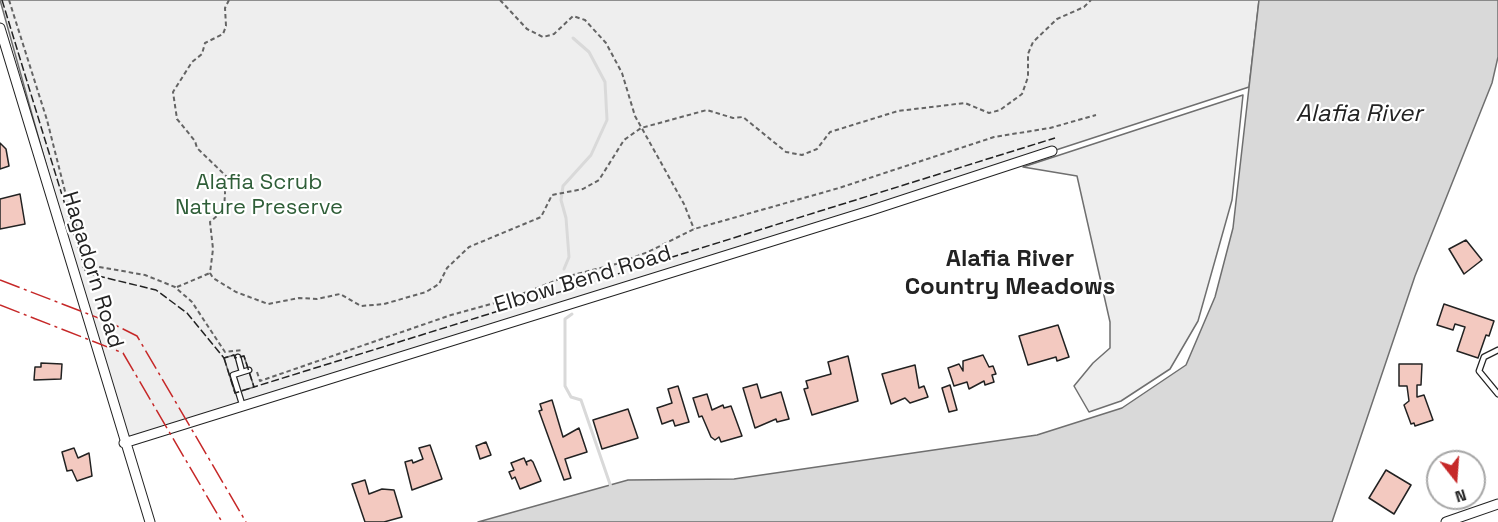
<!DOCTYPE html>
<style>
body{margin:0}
#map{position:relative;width:1498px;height:522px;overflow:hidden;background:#fff;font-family:"Space Grotesk",sans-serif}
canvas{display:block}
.north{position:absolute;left:1426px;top:450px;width:60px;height:60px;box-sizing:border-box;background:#fff;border:2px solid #a7a7a7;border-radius:50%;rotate:163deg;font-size:16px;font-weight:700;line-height:24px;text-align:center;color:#222}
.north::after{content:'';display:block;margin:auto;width:21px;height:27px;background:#c62828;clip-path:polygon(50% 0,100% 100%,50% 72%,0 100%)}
</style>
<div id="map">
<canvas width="1498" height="522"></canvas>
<div class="north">N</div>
</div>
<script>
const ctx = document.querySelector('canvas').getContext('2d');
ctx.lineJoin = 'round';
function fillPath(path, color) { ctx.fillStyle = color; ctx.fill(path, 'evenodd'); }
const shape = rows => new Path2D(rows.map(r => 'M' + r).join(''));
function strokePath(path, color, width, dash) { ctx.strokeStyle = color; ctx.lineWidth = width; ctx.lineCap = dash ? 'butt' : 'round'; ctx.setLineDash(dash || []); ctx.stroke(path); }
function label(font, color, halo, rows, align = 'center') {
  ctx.font = font + ' "Space Grotesk",sans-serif'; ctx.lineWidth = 4.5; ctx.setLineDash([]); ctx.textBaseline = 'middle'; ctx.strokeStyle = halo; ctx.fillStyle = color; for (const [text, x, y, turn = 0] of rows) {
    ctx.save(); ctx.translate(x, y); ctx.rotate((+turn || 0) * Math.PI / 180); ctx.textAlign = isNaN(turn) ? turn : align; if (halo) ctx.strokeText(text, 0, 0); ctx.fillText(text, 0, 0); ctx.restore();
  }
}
const green = shape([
 [0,0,1259,0,1249,87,872,210,124,443,0,0],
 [1243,95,1232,200,1198,321,1170,369,1121,401,1089,412,1074,386,1093,363,1110,348,1110,322,1077,176,1023,167,1243,95]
]);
const parking = shape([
 [234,355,236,358,244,356,254,387,235,393,224,358,234,355]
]);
const water = shape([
 [1259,0,1498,0,1498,57,1492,83,1415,276,1332,522,478,522,628,480,734,479,1037,435,1122,408,1186,365,1215,297,1233,228,1259,0]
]);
const stream = shape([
 [564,269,569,257,566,218,561,200,563,186,591,155,607,120,605,82,589,52,573,38],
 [572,314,565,319,565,386,571,397,581,400,611,487]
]);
const building = shape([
 [0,143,6,149,9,166,0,169,0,143],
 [20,194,25,224,0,229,0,199,20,194],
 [1466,240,1482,260,1464,274,1449,249,1466,240],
 [1444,304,1494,321,1489,336,1486,335,1478,358,1457,351,1465,327,1455,324,1453,330,1437,325,1444,304],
 [1058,325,1069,357,1057,361,1056,357,1028,365,1019,336,1058,325],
 [983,355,989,367,993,366,996,374,992,375,994,382,985,385,984,381,969,389,967,382,954,386,948,368,959,364,963,371,963,361,983,355],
 [848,356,858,401,812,415,804,389,808,388,806,381,831,374,828,362,848,356],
 [41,363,62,364,61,379,34,380,35,367,41,367,41,363],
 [1399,364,1422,364,1421,385,1417,385,1417,397,1424,395,1433,420,1415,426,1414,423,1411,424,1404,405,1409,401,1407,386,1399,386,1399,364],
 [915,365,919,388,924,386,928,397,910,403,905,398,891,404,882,374,915,365],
 [757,384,761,398,781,392,789,419,777,422,776,419,755,428,743,388,757,384],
 [950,385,957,410,949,412,942,388,950,385],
 [678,386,689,422,675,426,673,420,662,424,657,408,672,403,668,389,678,386],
 [707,394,712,410,723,405,724,408,731,406,742,436,721,442,719,437,715,440,711,437,702,416,699,417,693,398,707,394],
 [552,400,563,437,579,428,587,452,565,459,571,478,564,480,539,411,542,410,540,404,552,400],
 [628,409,638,438,602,449,593,420,628,409],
 [486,442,491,455,480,459,476,446,486,442],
 [430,445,442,479,412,490,405,462,412,460,413,463,423,459,419,448,430,445],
 [74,448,78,458,89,453,92,476,77,481,72,470,67,471,62,452,74,448],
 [524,458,527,465,526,462,531,460,533,462,541,481,520,489,515,477,512,479,509,472,514,470,511,463,524,458],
 [1386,470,1411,485,1394,514,1369,498,1386,470],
 [365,480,369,494,382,489,394,490,402,517,384,522,365,522,352,484,365,480]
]);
const path = shape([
 [9,0,47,120,70,211,94,266,145,275,175,287,192,302,225,352,242,350],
 [229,0,225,8,226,26,223,34,205,43,202,54,192,62,173,92,177,119,195,141,197,148,226,176,224,210,210,222,213,249,210,273,213,278,236,292,268,304,299,298,317,299,340,294,361,306,384,304,426,292,439,284,447,268,469,247,541,217,552,195,583,189,599,180,624,140,641,128,707,110,733,118,743,117,786,152,802,155,817,149,830,132,898,111,965,103,989,113,1000,110,1022,94,1028,77,1028,54,1033,42,1057,19,1084,7,1091,0],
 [500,0,527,29,543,37,554,34,573,16,585,20,606,43,622,73,635,116,684,204,694,229],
 [82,267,94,266],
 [177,287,210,273],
 [257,372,260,381,451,315,509,299,565,277,616,264,648,252,694,229,839,188,994,137,1050,128,1096,115]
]);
const lane = shape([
 [1498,350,1484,357,1479,371,1498,394],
 [238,357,242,372],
 [243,407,233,375,249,370]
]);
const street = shape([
 [0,28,150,522],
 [124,443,872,210,1052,151],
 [1446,522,1498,504]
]);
const fence = shape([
 [2,0,86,273,156,290,187,313,224,358,234,355,235,358,244,356,254,387,1055,138],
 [224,358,235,393,254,387]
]);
const power = shape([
 [0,280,109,322,137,336,246,522],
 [0,305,123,353,222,522]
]);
const parkNames = [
 ["Alafia Scrub",259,183],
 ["Nature Preserve",259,208]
];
const streetNames = [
 ["Hagadorn Road",92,270,73],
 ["Elbow Bend Road",583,280,-17]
];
const waterNames = [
 ["Alafia River",1359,114]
];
const neighbourhoodNames = [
 ["Alafia River",1010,259],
 ["Country Meadows",1010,287]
];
fillPath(green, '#eee');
strokePath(green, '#6f6f6f', 1.5);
fillPath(parking, '#ededed');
strokePath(parking, '#6f6f6f', 1.5);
fillPath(water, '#d9d9d9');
strokePath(water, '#6f6f6f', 1.5);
strokePath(stream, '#d9d9d9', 3);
fillPath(building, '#f3c9c0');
strokePath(building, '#222', 1.5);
strokePath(lane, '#222', 7);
strokePath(street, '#222', 11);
strokePath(path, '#646464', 2, [4.5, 3]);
strokePath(lane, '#fff', 4.5);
strokePath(street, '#fff', 9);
strokePath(fence, '#222', 1.5, [8, 3]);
strokePath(power, '#c62828', 1.5, [21, 4.5, 3, 4.5]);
label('22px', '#2f5e38', '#fff', parkNames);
label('22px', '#222', '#fff', streetNames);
label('italic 24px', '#222', '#fff', waterNames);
label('bold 24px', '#222', '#fff', neighbourhoodNames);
</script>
